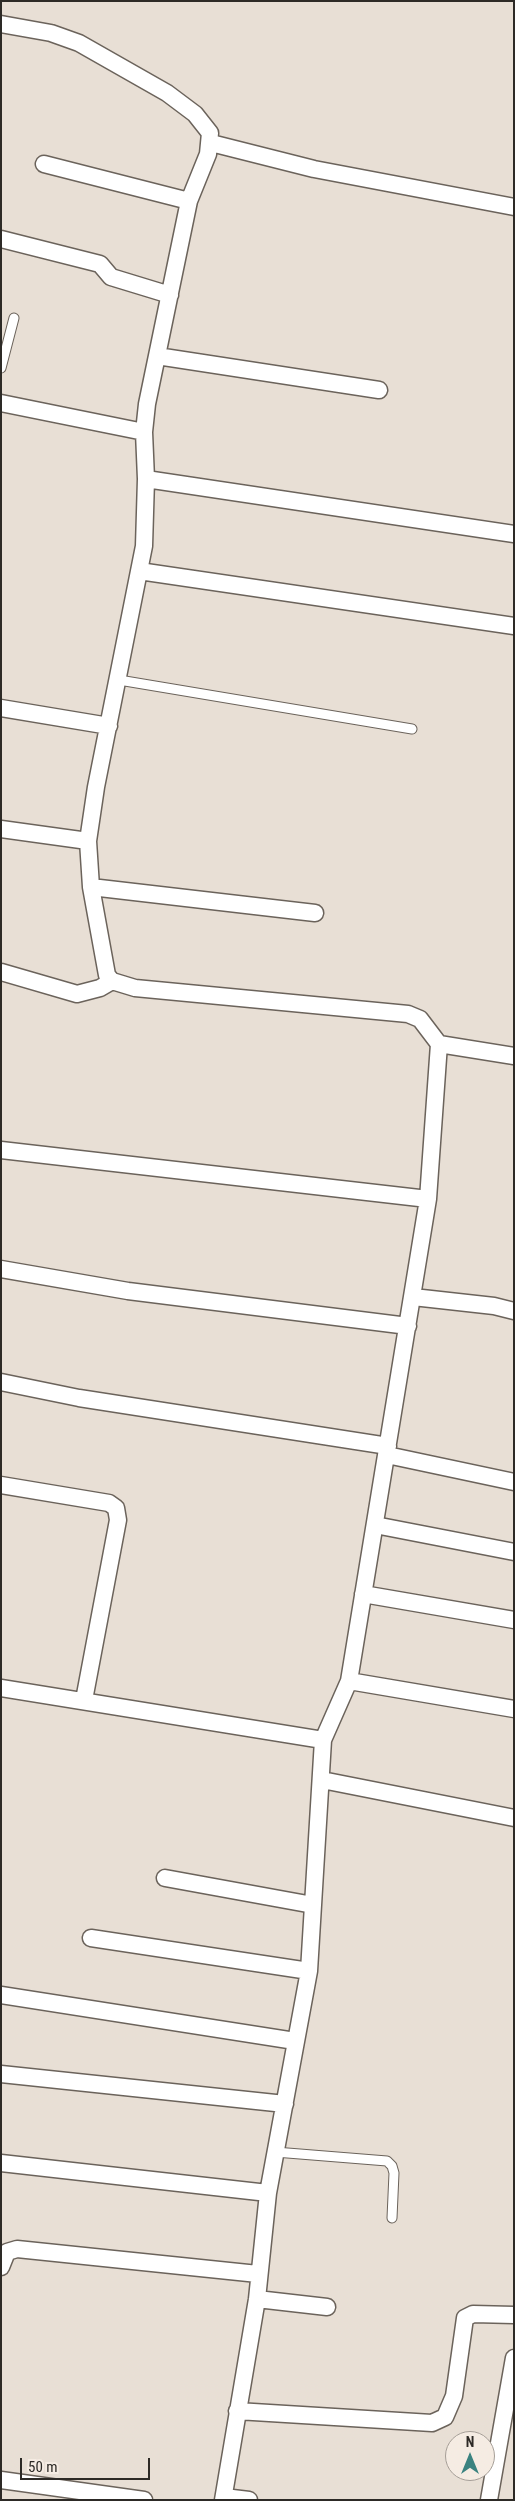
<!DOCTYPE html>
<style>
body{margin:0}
#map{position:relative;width:515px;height:2501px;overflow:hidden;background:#e8dfd5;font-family:"Roboto Condensed",sans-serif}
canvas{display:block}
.frame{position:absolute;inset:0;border:2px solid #2d2a26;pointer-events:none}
.north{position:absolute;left:445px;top:2431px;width:50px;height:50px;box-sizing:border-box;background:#f5ece3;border:1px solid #a59e97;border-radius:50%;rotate:0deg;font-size:14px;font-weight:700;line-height:20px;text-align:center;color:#2d2a26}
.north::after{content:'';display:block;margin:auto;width:18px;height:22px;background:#3b8380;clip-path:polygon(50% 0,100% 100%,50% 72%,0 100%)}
.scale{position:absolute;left:20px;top:2458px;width:130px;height:22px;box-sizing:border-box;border:2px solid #2d2a26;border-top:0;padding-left:6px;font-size:15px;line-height:18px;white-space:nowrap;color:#2d2a26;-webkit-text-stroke:4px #f5ece3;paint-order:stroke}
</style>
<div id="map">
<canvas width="515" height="2501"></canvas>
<div class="frame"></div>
<div class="north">N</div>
<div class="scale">50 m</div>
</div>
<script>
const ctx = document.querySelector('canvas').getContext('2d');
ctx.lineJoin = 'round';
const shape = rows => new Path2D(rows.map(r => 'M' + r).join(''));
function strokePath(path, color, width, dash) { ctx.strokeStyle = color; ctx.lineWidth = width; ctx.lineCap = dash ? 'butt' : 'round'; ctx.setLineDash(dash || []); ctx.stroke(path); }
const service = shape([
 [1,368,14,318],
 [119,680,412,729],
 [275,2152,387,2161,392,2166,394,2173,392,2218]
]);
const minor = shape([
 [1,24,51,33,79,43,167,93,195,114,210,133,208,154,189,201,147,404,144,432,146,479,144,546,96,787,88,841,91,887,107,975,112,981,135,988,408,1014,420,1019,439,1044,428,1199,349,1681,323,1740,1,1688],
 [211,143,314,169,514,207],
 [44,164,189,201],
 [1,239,100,264,111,277,170,295],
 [157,356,379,390],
 [1,403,144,432],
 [146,479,514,534],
 [139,571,514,626],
 [1,708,109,726],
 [1,829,88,841],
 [91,887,315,913],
 [1,972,77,994,100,988,112,981],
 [439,1044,514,1056],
 [1,1150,428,1199],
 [1,1269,128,1291,408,1326],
 [413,1297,494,1306,514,1311],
 [1,1382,79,1398,388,1446],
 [387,1455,514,1482],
 [1,1485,109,1503,116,1508,118,1520,84,1700],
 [375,1525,514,1552],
 [363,1594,514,1620],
 [349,1681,514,1709],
 [322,1780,514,1818],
 [165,1878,313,1905],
 [91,1938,309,1971],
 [1,1995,295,2041],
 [1,2074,285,2104],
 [1,2163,268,2193],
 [1,2267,7,2252,17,2249,258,2274],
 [257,2299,327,2307],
 [237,2411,432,2423,445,2417,454,2396,465,2318,473,2314,514,2315],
 [1,2480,144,2500],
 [224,2497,249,2500],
 [223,2500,257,2299,268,2193,309,1971,323,1740],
 [489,2500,514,2358]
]);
strokePath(service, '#6b635b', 11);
strokePath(minor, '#6b635b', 19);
strokePath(service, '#fff', 9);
strokePath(minor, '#fff', 16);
</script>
